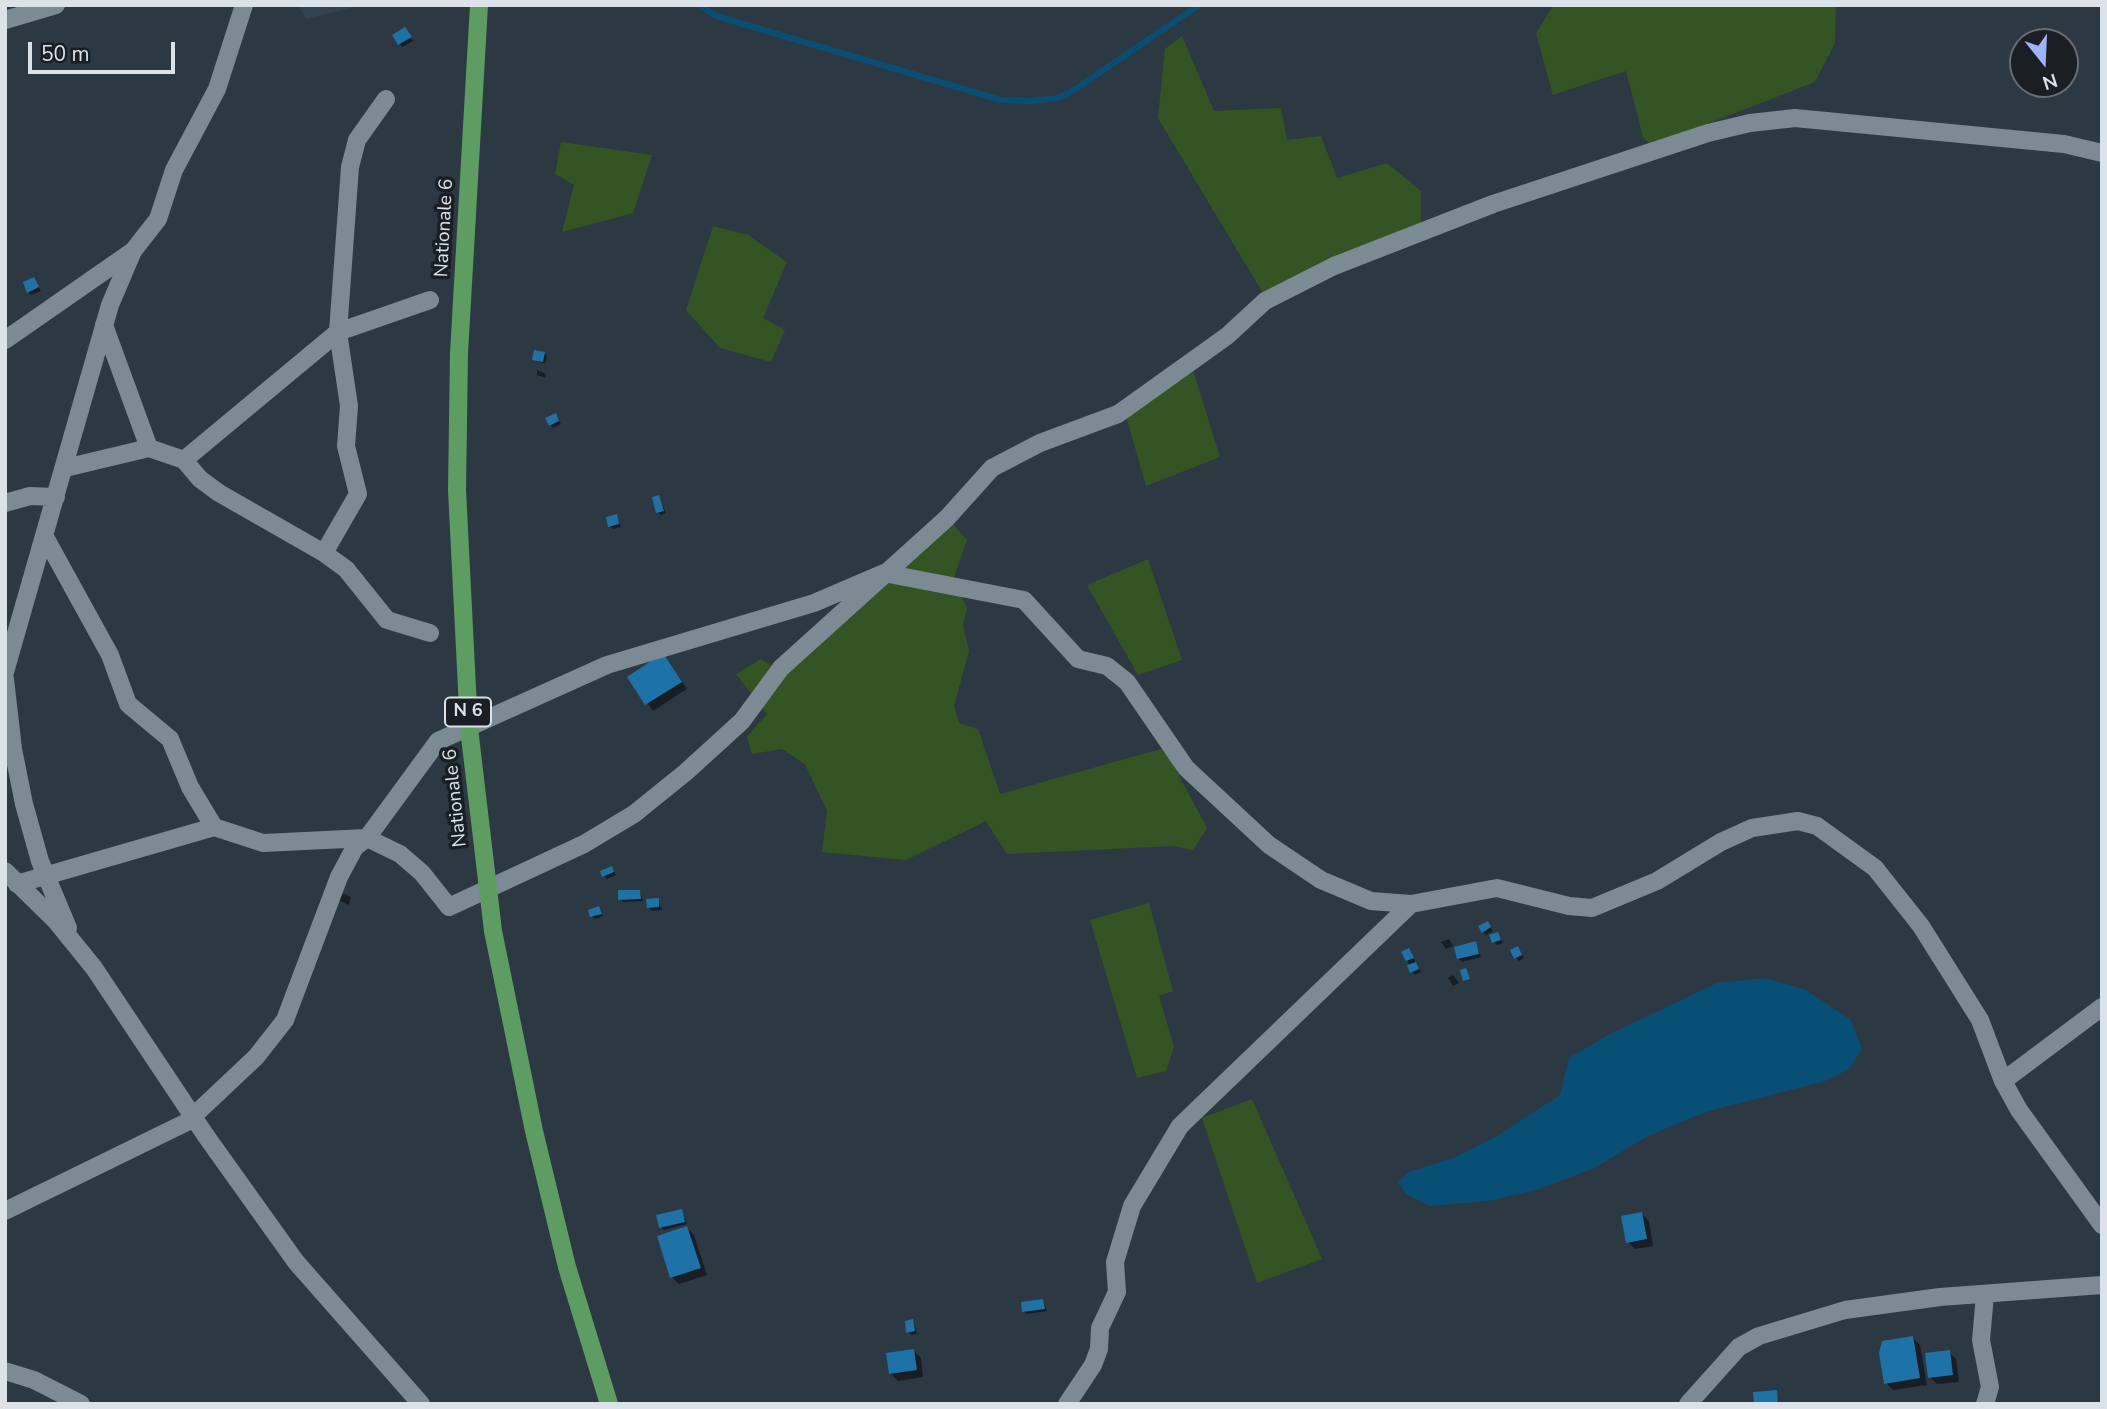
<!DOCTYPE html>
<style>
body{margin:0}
#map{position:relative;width:2107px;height:1409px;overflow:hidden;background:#2d3942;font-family:"Nunito Sans",sans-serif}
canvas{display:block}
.frame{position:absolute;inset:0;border:7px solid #dbe3e9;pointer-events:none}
.north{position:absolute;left:2009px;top:28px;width:70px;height:70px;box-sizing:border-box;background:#1a1f23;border:2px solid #676d72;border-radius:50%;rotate:162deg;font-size:19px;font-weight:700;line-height:28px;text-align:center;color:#dbe3e9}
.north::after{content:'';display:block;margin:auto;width:24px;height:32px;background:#9bb4fd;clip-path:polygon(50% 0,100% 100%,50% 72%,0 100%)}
.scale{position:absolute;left:28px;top:42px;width:147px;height:32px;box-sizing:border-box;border:4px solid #dbe3e9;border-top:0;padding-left:9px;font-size:21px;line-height:24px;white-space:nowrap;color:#dbe3e9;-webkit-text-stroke:5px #1a1f23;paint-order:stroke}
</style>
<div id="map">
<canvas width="2107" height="1409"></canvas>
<div class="frame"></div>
<div class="north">N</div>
<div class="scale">50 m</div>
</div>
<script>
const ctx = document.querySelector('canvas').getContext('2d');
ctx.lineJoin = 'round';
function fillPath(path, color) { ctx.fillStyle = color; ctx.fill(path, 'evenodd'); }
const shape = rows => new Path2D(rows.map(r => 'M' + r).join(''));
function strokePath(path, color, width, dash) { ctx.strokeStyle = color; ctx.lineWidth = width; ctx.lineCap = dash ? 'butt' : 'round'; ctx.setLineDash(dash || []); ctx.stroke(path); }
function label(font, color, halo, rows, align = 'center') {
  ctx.font = font + ' "Nunito Sans",sans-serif'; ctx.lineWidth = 7; ctx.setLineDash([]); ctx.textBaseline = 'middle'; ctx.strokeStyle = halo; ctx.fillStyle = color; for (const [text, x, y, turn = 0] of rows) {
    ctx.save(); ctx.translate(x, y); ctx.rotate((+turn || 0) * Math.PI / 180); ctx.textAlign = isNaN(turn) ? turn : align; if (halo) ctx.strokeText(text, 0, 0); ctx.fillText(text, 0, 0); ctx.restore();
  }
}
const built = shape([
 [298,5,362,5,306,19]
]);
const green = shape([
 [1553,5,1836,5,1835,43,1815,82,1650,146,1643,137,1626,71,1553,95,1536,34],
 [1182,36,1214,111,1281,108,1287,140,1321,136,1337,178,1387,163,1421,191,1421,225,1341,253,1267,300,1158,118,1165,49],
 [561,142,652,155,633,213,562,232,574,185,555,174],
 [713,226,748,235,787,262,763,318,785,330,771,362,720,348,686,310],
 [1192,367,1220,457,1146,486,1126,416],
 [951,522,967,540,953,580,967,608,963,625,969,651,954,706,959,723,978,729,1000,794,1164,748,1207,828,1193,850,1173,846,1007,854,986,821,906,860,822,852,827,811,805,764,782,749,752,754,747,737,767,714,736,674,761,659,776,668],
 [1148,559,1182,660,1138,675,1087,585],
 [1149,903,1173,991,1159,996,1174,1047,1166,1071,1137,1078,1090,920],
 [1252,1099,1322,1259,1257,1283,1202,1118]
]);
const water = shape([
 [1765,978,1806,990,1851,1020,1862,1049,1849,1069,1825,1081,1705,1112,1646,1137,1596,1167,1540,1189,1488,1201,1430,1206,1406,1194,1398,1182,1409,1172,1453,1158,1497,1136,1560,1095,1569,1058,1608,1035,1717,983]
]);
const shadow = shape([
 [408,32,413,41,402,47,394,35],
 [34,279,41,291,31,295,28,292],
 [544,353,547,356,545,364,534,359],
 [537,370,546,374,545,378,537,375],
 [555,415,561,424,553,428,550,425],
 [659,497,666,513,661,515,658,512],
 [616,516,621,527,613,529,610,526],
 [663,655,687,689,653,711,629,677],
 [612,868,616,875,607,879,604,876],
 [338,891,351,897,349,905,336,899],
 [640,891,643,901,623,902,620,899],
 [658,900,662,910,652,911,649,908],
 [599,908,603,916,595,919,592,916],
 [1488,923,1493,931,1486,935,1483,932],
 [1498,934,1503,943,1497,945,1494,942],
 [1449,939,1453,946,1446,949,1441,942],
 [1475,943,1481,957,1462,962,1459,959],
 [1518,948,1524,958,1519,961,1516,958],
 [1409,950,1421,972,1414,975,1407,960],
 [1453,975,1459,983,1453,986,1448,978],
 [681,1211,687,1224,664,1230,661,1227],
 [1642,1214,1649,1221,1653,1246,1635,1249,1628,1242],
 [687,1228,694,1235,707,1275,679,1284,672,1277],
 [1043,1301,1047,1311,1027,1314,1024,1311],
 [913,1321,917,1334,911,1335,908,1332],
 [1912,1337,1920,1345,1927,1385,1893,1390,1886,1383],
 [914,1351,921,1358,923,1377,898,1381,891,1374],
 [1949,1352,1956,1359,1959,1382,1937,1384,1930,1377],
 [1776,1392,1780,1404,1756,1404]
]);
const stream = shape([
 [699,5,716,16,1001,100,1029,101,1059,98,1077,88,1199,5]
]);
const building = shape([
 [405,27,412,37,398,45,392,35],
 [34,277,39,287,27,293,23,282],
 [534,350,545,352,543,362,532,360],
 [556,413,559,421,549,426,545,418],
 [659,495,664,511,656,513,652,497],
 [617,514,619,524,608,527,606,517],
 [663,653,682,682,645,705,627,677],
 [612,866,614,872,602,877,600,871],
 [618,890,640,890,641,899,618,900],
 [659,898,659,907,647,908,646,899],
 [599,906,602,914,590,917,588,910],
 [1488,921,1491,927,1482,933,1478,926],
 [1498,932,1501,940,1492,943,1489,935],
 [1476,941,1479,954,1457,959,1454,947],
 [1518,946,1522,955,1514,959,1510,950],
 [1409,948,1414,958,1406,961,1401,952],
 [1416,962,1419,969,1410,973,1407,965],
 [1466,968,1470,979,1463,981,1460,970],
 [682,1209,685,1222,659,1228,656,1215],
 [1642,1212,1647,1239,1626,1243,1621,1216],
 [687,1226,701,1268,670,1278,657,1236],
 [1043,1299,1045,1309,1022,1312,1021,1302],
 [913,1319,915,1331,906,1333,905,1321],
 [1913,1336,1920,1378,1884,1384,1879,1353,1882,1341],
 [914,1349,917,1370,889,1374,886,1353],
 [1950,1350,1953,1375,1928,1378,1925,1353],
 [1777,1390,1778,1402,1754,1404,1753,1392]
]);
const street = shape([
 [104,325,149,448,184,460,200,479,219,493,324,553,346,569,387,620,430,633],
 [184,460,338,332,430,300],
 [65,468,149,448],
 [5,503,30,496,56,497],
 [45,537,110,655,128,704,170,739,190,787,214,827],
 [324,553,358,494,346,446,349,406,338,332,350,167,357,140,386,99],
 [5,672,110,305,133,251],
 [5,679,13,749,24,804,40,861,68,928],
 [5,871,56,921,94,968,206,1136,296,1262,421,1404],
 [17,884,214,827,263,843,367,838,400,854,422,873,449,907,584,844,634,814,686,772,742,721,781,668,947,518,992,468,1040,443,1118,414,1227,336,1265,301,1334,266,1493,204,1708,133,1750,123,1795,118,2064,144,2102,153],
 [2003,1081,2102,1007],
 [5,1211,187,1122,256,1057,285,1020,339,877,355,847,367,838,438,741,607,665,814,603,884,573,1024,600,1078,659,1107,666,1127,682,1186,768,1269,845,1321,880,1371,901,1411,904,1497,888,1569,906,1592,908,1657,881,1721,842,1752,828,1798,821,1817,826,1875,868,1921,926,1980,1020,2003,1081,2019,1110,2102,1225],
 [5,1371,34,1380,81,1404],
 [1067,1404,1093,1365,1099,1349,1100,1328,1117,1292,1115,1262,1132,1206,1180,1126,1411,904],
 [1688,1404,1739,1347,1759,1336,1845,1310,1940,1297,2102,1285],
 [1985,1404,1990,1387,1981,1340,1985,1295]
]);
const secondary = shape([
 [5,20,56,5],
 [5,340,133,251,158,219,174,170,217,89,244,5]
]);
const primary = shape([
 [479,5,459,353,457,490,469,728,493,931,534,1131,567,1267,609,1404]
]);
const shields = [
 [468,712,46]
];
const shieldNames = [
 ["N 6",468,712]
];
const streetNames = [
 ["Nationale 6",445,228,-87],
 ["Nationale 6",456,798,-96]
];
fillPath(built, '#314351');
fillPath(green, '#355423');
fillPath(water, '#084f76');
fillPath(shadow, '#0007');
strokePath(stream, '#084f76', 6);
fillPath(building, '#1d73a7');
strokePath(street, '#7c8a94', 18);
strokePath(secondary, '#7c8a94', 18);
strokePath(primary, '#5e9d61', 18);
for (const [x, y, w] of shields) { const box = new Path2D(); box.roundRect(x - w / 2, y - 14.5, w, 29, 5); ctx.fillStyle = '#1a1f23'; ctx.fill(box); strokePath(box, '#dbe3e9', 2); }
label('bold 18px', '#dbe3e9', null, shieldNames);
label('19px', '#dbe3e9', '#1a1f23', streetNames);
</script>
